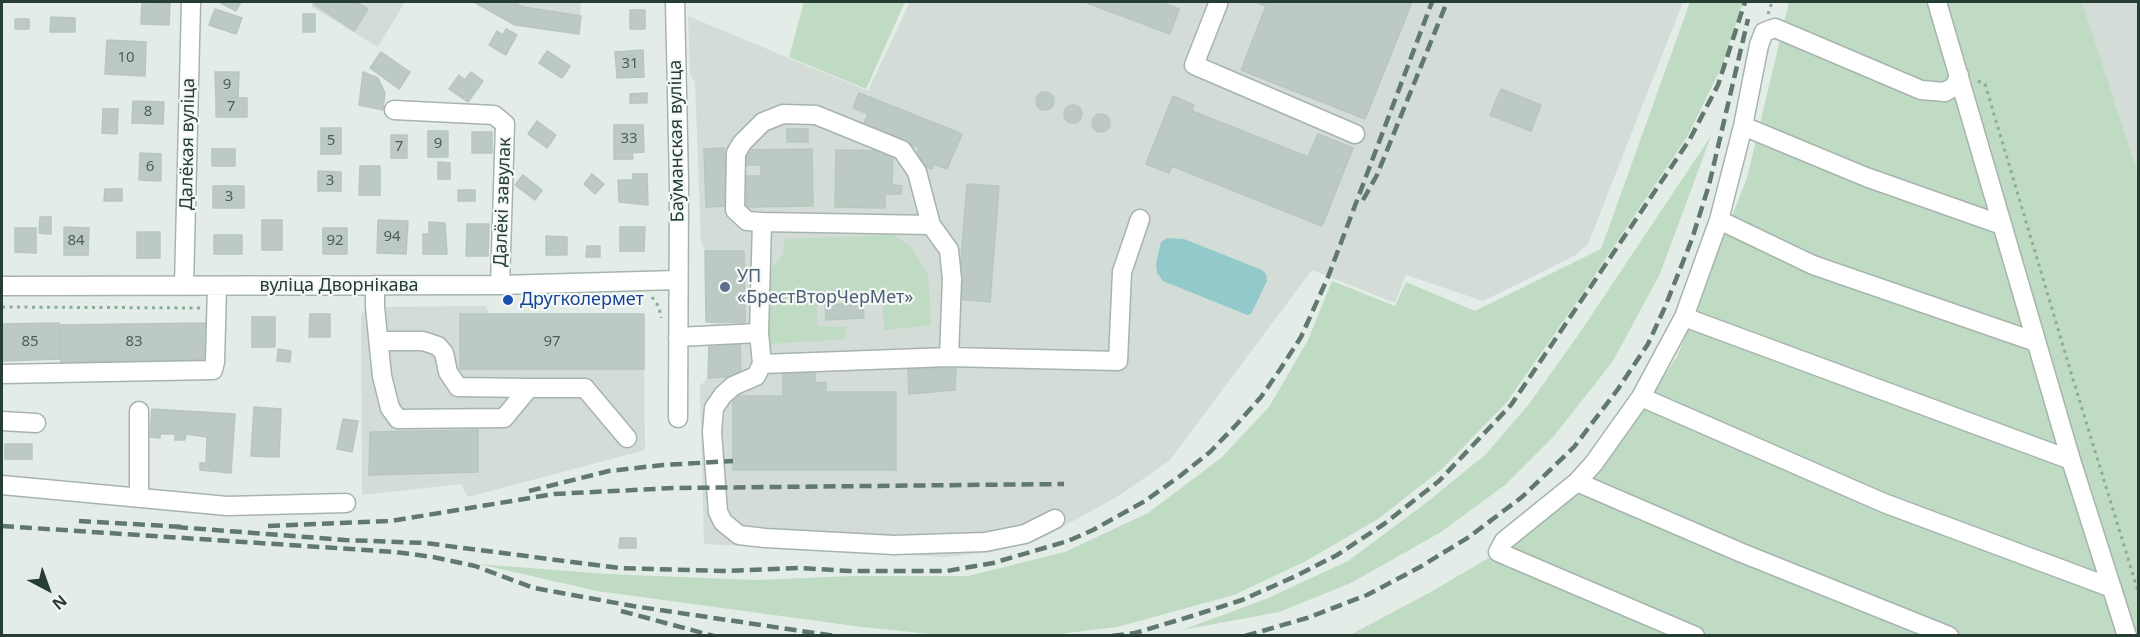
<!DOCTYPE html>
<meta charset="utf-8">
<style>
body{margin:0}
#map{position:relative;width:2140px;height:637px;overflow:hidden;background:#e4ece8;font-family:"Noto Sans",sans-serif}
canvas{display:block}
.frame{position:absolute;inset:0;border:3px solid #253d33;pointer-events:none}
.north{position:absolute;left:18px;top:559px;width:60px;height:60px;-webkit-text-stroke:4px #f5f9f6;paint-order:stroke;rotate:139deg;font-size:16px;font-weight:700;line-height:24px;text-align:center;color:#253d33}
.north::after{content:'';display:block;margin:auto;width:21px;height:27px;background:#253d33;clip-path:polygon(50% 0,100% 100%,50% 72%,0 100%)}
</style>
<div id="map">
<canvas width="2140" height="637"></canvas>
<div class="frame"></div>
<div class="north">N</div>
</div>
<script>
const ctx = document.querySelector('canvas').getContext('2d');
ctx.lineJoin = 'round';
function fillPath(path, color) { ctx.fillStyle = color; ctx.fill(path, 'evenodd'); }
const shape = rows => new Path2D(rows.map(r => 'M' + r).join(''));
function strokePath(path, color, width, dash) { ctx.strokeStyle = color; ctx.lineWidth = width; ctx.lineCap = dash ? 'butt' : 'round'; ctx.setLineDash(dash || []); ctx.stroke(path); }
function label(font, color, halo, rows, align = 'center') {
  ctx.font = font + ' "Noto Sans",sans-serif'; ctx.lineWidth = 4.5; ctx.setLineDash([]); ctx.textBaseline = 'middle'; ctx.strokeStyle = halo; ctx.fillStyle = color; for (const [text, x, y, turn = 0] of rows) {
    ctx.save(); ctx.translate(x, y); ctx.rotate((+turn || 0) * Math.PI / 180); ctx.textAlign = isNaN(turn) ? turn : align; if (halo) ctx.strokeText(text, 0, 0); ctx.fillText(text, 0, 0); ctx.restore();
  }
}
const built = shape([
 [312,2,405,2,378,47,312,7],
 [474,2,581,2,579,34,515,25],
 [910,2,1683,2,1588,244,1574,256,1483,301,1406,275,1395,303,1312,270,1169,461,1120,495,1046,536,992,552,945,557,704,544,700,386,708,378,711,323,706,322,705,251,701,242,695,82,690,75,688,16,868,91],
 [2082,2,2138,2,2138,173],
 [486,306,490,315,644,314,645,450,468,497,461,484,362,495,361,315,367,307]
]);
const green = shape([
 [804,2,905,2,866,89,789,57],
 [1690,2,1743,2,1722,66,1687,137,1578,300,1507,402,1442,469,1378,519,1306,561,1234,595,1117,627,1042,636,950,636,862,627,597,591,479,564,607,574,756,580,852,576,968,576,1065,552,1148,513,1221,458,1269,407,1308,340,1332,281,1395,306,1406,282,1475,311,1601,249],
 [1789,2,2082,2,2138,173,2138,635,1348,636,1429,593,1504,549,1598,469,1677,357,1747,178],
 [1711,136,1660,274,1613,361,1554,436,1505,485,1441,532,1351,583,1279,612,1182,630,1266,599,1348,561,1426,503,1486,454,1529,404,1579,334],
 [894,235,911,247,928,275,931,325,884,330,882,296,817,298,817,326,846,327,845,339,770,344,768,272,783,255,785,239]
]);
const water = shape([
 [1167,238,1184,239,1262,270,1266,274,1267,281,1251,314,1247,315,1240,312,1163,281,1157,273,1156,263,1161,242]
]);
const building = shape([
 [142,2,170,3,169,25,141,24,142,2],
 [219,2,241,2,236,11,219,2],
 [316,2,356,2,368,9,354,31,314,4,316,2],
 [474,2,513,2,523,7,581,16,579,34,515,25,474,2],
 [1085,2,1160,2,1179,9,1170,34,1085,2],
 [1256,2,1412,2,1365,119,1241,70,1266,6,1256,2],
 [215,9,242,18,236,34,209,25,215,9],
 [630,10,645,10,645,29,630,29,630,10],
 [303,14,315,14,315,32,303,32,303,14],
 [51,17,75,18,75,32,50,32,51,17],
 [15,19,29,19,29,29,15,29,15,19],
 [506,29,517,35,506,55,489,45,497,31,503,35,506,29],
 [107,40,146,42,145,76,105,74,107,40],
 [643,50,644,77,617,78,615,52,643,50],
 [547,51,570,66,562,78,539,63,547,51],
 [381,52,410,72,399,89,370,68,381,52],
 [215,72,239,72,238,98,216,98,215,72],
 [363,72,378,78,385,93,383,110,359,105,363,72],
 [471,72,483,81,468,102,449,89,459,75,465,80,471,72],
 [1501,89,1541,105,1531,131,1490,115,1501,89],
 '1036 101a9 9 0 1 1 18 0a9 9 0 1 1-18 0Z',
 [647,93,647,103,630,103,630,94,647,93],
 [859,93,962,134,947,169,934,164,932,169,914,162,919,148,863,126,868,114,853,108,859,93],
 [1173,96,1194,105,1192,111,1308,157,1318,134,1353,148,1322,226,1172,166,1169,173,1146,164,1173,96],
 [216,98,247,98,247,117,216,117,216,98],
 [133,101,164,102,163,124,132,123,133,101],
 '1064 114a9 9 0 1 1 18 0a9 9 0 1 1-18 0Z',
 [103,109,118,109,117,134,102,133,103,109],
 '1092 123a9 9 0 1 1 18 0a9 9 0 1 1-18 0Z',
 [537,121,556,135,547,148,528,134,537,121],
 [614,125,643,125,644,152,632,153,633,159,614,159,614,125],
 [321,128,341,128,341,154,321,154,321,128],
 [787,129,808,129,808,142,787,142,787,129],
 [428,131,448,131,448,157,428,157,428,131],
 [472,132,492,132,492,153,472,153,472,132],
 [391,135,407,135,407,158,391,158,391,135],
 [724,148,727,206,706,207,704,149,724,148],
 [212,149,235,149,235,166,212,166,212,149],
 [812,149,813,206,747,207,746,176,761,176,761,165,745,165,745,150,812,149],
 [836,150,893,151,892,185,902,186,901,194,885,194,885,208,835,207,836,150],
 [140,153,161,154,161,181,139,180,140,153],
 [438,162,450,163,450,179,438,179,438,162],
 [360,166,380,166,380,195,359,195,360,166],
 [318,171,341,172,341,191,318,191,318,171],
 [592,174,604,184,595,194,584,184,592,174],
 [633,174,647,174,648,205,619,202,618,180,633,180,633,174],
 [523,175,542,190,535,200,515,185,523,175],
 [967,184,999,186,990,302,958,299,967,184],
 [213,186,244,186,244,208,213,208,213,186],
 [105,189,122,189,122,201,104,201,105,189],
 [458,190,475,190,475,201,458,201,458,190],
 [40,217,51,217,51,234,39,233,40,217],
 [262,220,282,220,282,250,262,250,262,220],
 [378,220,408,221,406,254,377,253,378,220],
 [429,222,445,223,447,254,423,254,423,234,429,234,429,222],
 [467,224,489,224,488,256,466,256,467,224],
 [64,227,89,228,88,255,64,255,64,227],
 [620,227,645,227,644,251,620,251,620,227],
 [15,228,36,228,36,253,15,252,15,228],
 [323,228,347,228,347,254,323,254,323,228],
 [137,232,160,232,160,258,137,258,137,232],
 [214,235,242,235,242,254,214,254,214,235],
 [546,236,567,237,567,255,546,255,546,236],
 [587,246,600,246,600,257,586,257,587,246],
 [705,251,744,251,745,322,706,322,705,251],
 [863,303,864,318,826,320,825,305,863,303],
 [310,314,330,314,330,337,309,337,310,314],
 [460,314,644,314,644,369,460,369,460,314],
 [252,317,275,317,275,347,252,347,252,317],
 [59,323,60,359,2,361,2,324,59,323],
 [206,323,207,360,61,362,60,325,206,323],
 [709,341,740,341,741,376,708,378,709,341],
 [278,349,291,351,290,362,277,361,278,349],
 [908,369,956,369,955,390,909,394,908,369],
 [783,370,815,370,815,383,826,382,826,392,896,392,896,470,733,470,733,396,783,396,783,370],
 [254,407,281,409,279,457,251,456,254,407],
 [152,409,235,414,231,473,200,470,200,463,206,463,207,437,186,434,185,440,175,440,175,434,160,434,160,438,150,437,152,409],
 [343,419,358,421,352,452,337,449,343,419],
 [478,430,478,472,369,475,370,432,478,430],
 [5,444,32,444,32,459,5,459,5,444],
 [620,538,636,538,636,548,619,548,620,538]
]);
const path = shape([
 [1768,14,1772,2],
 [1978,81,1985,84,2072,376,2138,591],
 [652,297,659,307,661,318],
 [2,307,201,308]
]);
const minor = shape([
 [675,2,679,184,678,418],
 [1937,2,2071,460,2127,636],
 [1218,4,1194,65,1355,134],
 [394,110,494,115,505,124,500,285],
 [1743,126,1759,45,1764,32,1775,28,1921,90,1945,92,1955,86,1959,75],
 [1719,220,1743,126,1866,177,2002,225],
 [762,222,747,221,735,210,736,153,742,143,763,122,783,114,816,115,902,150,917,172,931,225],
 [375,285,375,307,382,376,390,408,398,419,504,418,529,388,585,388,627,438],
 [2,286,500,285,677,280],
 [184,286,191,2],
 [1684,317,1719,220,1813,265,2036,342],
 [759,333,762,364,756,376,733,386,723,395,714,408,712,432,718,512,723,522,739,535,765,538,894,545,985,542,1025,534,1055,519],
 [678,337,759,333,762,222,931,225,949,250,952,279,949,357,762,364],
 [379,341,423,341,438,346,444,353,448,372,458,387,529,388],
 [949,357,1118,361,1122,272,1140,219],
 [2,374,213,370,215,362,217,286],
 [1641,397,1684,317,2071,460],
 [2,421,36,423],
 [1577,482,1594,463,1641,397,1884,503,2112,588],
 [2,485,227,506,346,503],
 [139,497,139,411],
 [1695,636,1498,552,1504,541,1577,482,1742,553,1949,636]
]);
const rail = shape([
 [1363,200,1377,175,1447,2],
 [529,491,609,471,663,465,733,461],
 [79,521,184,527],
 [2,526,396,552,433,557,475,566,534,588,633,606,835,636],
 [268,526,391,521,554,494,673,488,1064,484],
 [176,527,345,540,425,543,619,568,727,571,799,568,850,571,947,571,993,563,1068,541,1093,530,1145,501,1180,476,1210,452,1237,424,1261,397,1281,368,1301,337,1328,277,1432,2],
 [621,611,714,636],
 [1112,636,1135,633,1192,616,1242,600,1296,576,1337,555,1384,524,1439,481,1511,405,1690,139,1718,85,1745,2],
 [1245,636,1307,618,1367,595,1420,567,1469,537,1522,497,1574,447,1618,389,1648,344,1665,307,1692,239,1709,185,1748,19]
]);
const markers = [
 [725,287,6,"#5c6f8a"],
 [508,300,6,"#1a4fb4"]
];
const numberNames = [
 ["10",126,58],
 ["31",630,64],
 ["9",227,85],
 ["7",231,107],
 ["8",148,112],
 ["33",629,139],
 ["5",331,141],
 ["9",438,144],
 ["7",399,147],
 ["6",150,167],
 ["3",330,181],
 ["3",229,197],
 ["94",392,237],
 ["84",76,241],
 ["92",335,241],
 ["85",30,342],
 ["83",134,342],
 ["97",552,342]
];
const streetNames = [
 ["Баўманская вуліца",677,141,-91],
 ["Далёкая вуліца",188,144,-89],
 ["Далёкі завулак",503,202,-88],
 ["вуліца Дворнікава",339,286]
];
const serviceNames = [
 ["УП",737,277],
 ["«БрестВторЧерМет»",737,298]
];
const transitNames = [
 ["Другколермет",520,300]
];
fillPath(built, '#d3dcd7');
fillPath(green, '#bfdbc3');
fillPath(water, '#92cacc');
fillPath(building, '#bdcac3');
strokePath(building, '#b7c6be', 1.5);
strokePath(minor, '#a7b4ae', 21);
strokePath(path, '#88ad9d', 3, [3, 4.5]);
strokePath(minor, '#fff', 18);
strokePath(rail, '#60786e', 4.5, [12, 6]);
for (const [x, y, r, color] of markers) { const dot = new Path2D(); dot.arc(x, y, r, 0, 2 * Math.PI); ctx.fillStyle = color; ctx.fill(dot); strokePath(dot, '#f5f9f6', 2); }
label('15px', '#4b6057', null, numberNames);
label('18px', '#253d33', '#f5f9f6', streetNames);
label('18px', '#4e5e75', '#f5f9f6', serviceNames, 'left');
label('18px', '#164399', '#f5f9f6', transitNames, 'left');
</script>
